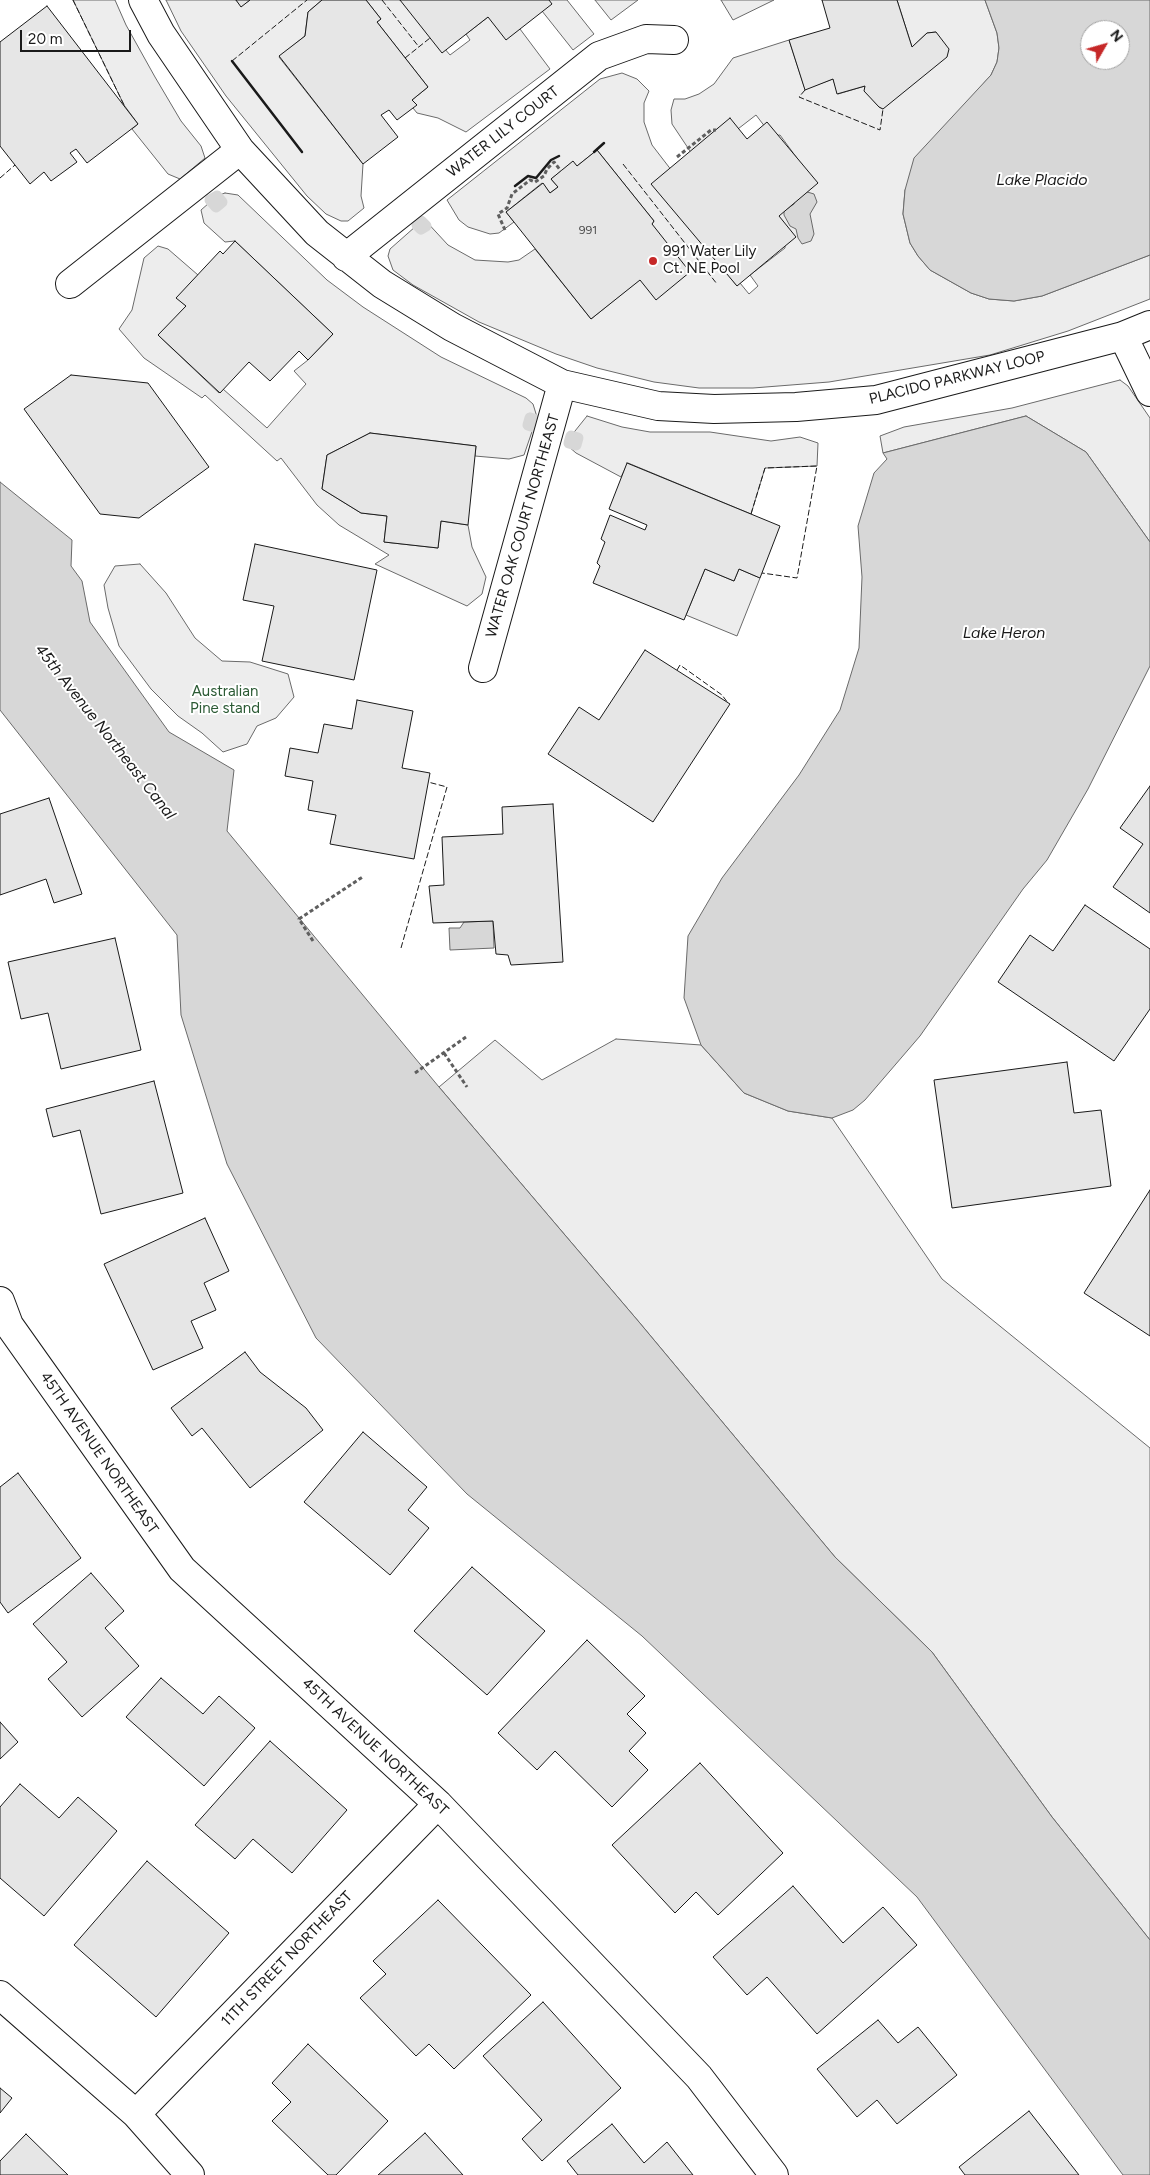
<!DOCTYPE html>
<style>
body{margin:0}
#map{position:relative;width:1150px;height:2175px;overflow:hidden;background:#fff;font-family:Figtree,sans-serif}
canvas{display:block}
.north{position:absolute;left:1080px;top:20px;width:50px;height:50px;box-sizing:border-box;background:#fff;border:1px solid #a3a3a3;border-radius:50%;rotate:52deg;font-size:14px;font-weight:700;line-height:20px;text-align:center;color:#1a1a1a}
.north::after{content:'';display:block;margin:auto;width:18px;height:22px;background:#c62828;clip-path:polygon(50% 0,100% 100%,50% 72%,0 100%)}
.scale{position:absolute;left:20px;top:30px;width:111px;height:22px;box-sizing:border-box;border:2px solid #1a1a1a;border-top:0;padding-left:6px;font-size:15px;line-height:18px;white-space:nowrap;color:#1a1a1a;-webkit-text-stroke:4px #fff;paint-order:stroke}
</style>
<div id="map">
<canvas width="1150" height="2175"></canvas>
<div class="north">N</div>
<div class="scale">20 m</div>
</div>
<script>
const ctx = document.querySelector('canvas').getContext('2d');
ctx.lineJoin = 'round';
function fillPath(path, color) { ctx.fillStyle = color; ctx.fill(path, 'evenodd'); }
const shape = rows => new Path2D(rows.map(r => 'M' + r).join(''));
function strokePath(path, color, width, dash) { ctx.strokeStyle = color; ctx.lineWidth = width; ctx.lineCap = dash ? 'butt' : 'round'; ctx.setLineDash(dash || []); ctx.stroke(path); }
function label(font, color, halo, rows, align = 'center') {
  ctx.font = font + ' Figtree,sans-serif'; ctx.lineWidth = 4; ctx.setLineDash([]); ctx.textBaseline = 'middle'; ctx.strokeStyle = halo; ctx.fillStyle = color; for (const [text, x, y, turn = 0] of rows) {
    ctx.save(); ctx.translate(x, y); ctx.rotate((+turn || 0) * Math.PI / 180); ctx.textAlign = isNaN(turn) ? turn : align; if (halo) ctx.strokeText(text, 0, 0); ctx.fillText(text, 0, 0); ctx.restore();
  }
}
const built = shape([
 [73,0,115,0,126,25,155,77,181,121,201,146,205,158,180,179,168,174,132,129,138,124,124,105,73,0],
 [166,0,236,0,241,6,250,0,322,0,308,12,305,36,279,57,363,164,361,196,364,208,348,221,341,221,326,214,307,196,226,96,181,31,166,0],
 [366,0,403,0,450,55,470,40,466,34,496,11,520,29,550,69,466,132,438,118,417,113,413,108,416,105,412,100,428,87,377,22,381,19,366,0],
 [540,0,567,0,594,34,573,50,542,11,540,0],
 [595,0,638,0,611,20,595,0],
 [721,0,774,0,733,20,721,0],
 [897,0,985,0,997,33,999,48,997,62,991,75,945,127,905,190,903,214,910,243,918,256,930,270,971,293,989,299,1014,301,1042,296,1150,255,1150,299,1068,331,990,355,829,382,753,388,699,388,654,382,597,368,556,354,479,322,413,285,393,270,388,256,390,249,424,219,448,245,475,260,508,262,519,260,535,249,591,319,639,280,652,224,654,221,597,150,577,166,573,162,551,179,558,187,550,193,542,183,506,212,514,222,499,233,490,234,468,227,459,220,447,200,600,79,622,73,637,79,649,91,644,103,644,122,652,145,672,171,680,213,737,286,740,283,749,294,758,286,750,275,785,248,785,241,760,210,802,165,780,135,772,136,756,115,734,132,692,154,672,124,671,110,674,99,685,99,699,94,714,84,733,58,789,40,805,89,833,79,838,94,865,86,865,91,879,107,883,109,936,32,927,33,912,47,897,0],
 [225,193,238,195,327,280,363,307,441,357,526,398,533,404,537,417,524,455,509,459,475,456,476,446,370,433,327,455,322,489,361,513,387,516,384,542,438,548,441,521,468,525,472,547,486,577,482,594,467,606,375,564,389,555,339,525,317,505,281,458,277,461,205,395,202,398,144,358,119,329,132,310,144,258,158,246,168,249,198,275,177,298,186,306,159,336,219,393,223,389,267,428,306,384,294,371,308,360,333,334,235,241,225,242,204,223,201,210,217,196,225,193],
 [1120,380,1128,386,1150,418,1150,542,1086,452,1026,416,883,453,880,436,904,427,1012,408,1120,380],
 [587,416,622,427,650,432,710,432,771,441,800,437,818,443,817,466,765,468,751,514,628,463,621,477,576,453,568,446,571,436,587,416],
 [140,564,166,593,195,638,222,661,250,662,288,674,294,697,276,718,257,726,247,744,223,752,202,733,178,716,151,689,119,646,108,608,104,585,115,566,140,564],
 [705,569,734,581,739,569,760,578,737,636,686,615,705,569],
 [616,1039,701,1045,744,1093,788,1111,832,1118,942,1279,1150,1448,1150,1940,1052,1817,932,1652,835,1557,639,1322,439,1087,495,1040,542,1080,616,1039]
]);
const water = shape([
 [985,0,1150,0,1150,255,1042,296,1014,301,989,299,971,293,930,270,918,256,910,243,903,214,905,190,914,158,991,75,997,62,999,48,997,33,985,0],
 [1090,30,1120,30,1120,60,1090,60,1090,30],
 [804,191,814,194,817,202,810,214,814,234,811,241,802,244,798,238,796,229,790,226,784,215,784,211,794,204,797,195,804,191],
 [1026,416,1086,452,1150,542,1150,666,1088,789,1047,860,1023,889,920,1036,865,1100,853,1110,832,1118,788,1111,744,1093,701,1045,684,998,688,936,722,878,799,775,840,710,859,648,862,577,858,526,874,473,887,459,883,453,1026,416],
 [0,482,72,540,71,566,82,581,90,622,169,732,234,770,227,831,439,1087,639,1322,835,1557,932,1652,1052,1817,1150,1940,1150,2175,1123,2175,917,1897,642,1636,467,1494,316,1338,227,1164,181,1015,177,935,0,710,0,482],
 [493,921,494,948,450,950,449,928,460,928,464,922,493,921]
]);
const stream = shape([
 [217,196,222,202,216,207,210,200,217,196],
 [421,221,426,226,421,229,417,225,421,221],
 [530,418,536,420,534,427,528,425,530,418],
 [571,436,578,438,576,445,569,443,571,436]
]);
const building = shape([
 [236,0,250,0,241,7,236,0],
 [322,0,366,0,381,19,377,22,428,87,412,100,417,105,397,120,389,110,381,115,398,137,363,164,279,56,305,36,308,12,322,0],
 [400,0,549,0,552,4,506,40,488,17,442,53,400,0],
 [822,0,897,0,912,47,927,33,936,32,949,49,947,57,883,109,879,107,864,91,865,86,837,94,833,79,805,90,789,40,830,28,822,0],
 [47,6,138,124,87,163,76,149,70,153,77,162,51,181,44,172,30,184,0,146,0,42,47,6],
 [730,118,747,139,767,122,818,183,779,216,796,237,737,286,651,184,730,118],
 [597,150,654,221,652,224,690,272,656,300,640,280,591,319,506,212,543,183,550,193,558,187,551,179,573,161,577,166,597,150],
 [235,241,333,334,308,360,299,351,270,381,249,362,220,393,158,335,186,306,176,298,220,251,223,254,235,241],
 [71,375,148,383,209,467,139,518,100,514,24,409,71,375],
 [370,433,476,446,468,525,441,521,438,548,384,542,387,516,361,513,322,489,327,455,370,433],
 [627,463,780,526,760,578,739,569,734,581,705,569,684,620,593,583,600,566,597,563,605,542,601,539,610,515,645,530,647,525,609,509,627,463],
 [255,544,377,570,354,680,262,661,274,606,243,600,255,544],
 [645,650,730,704,653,822,548,754,579,707,599,720,645,650],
 [357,700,413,711,402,768,430,773,414,859,330,844,336,815,308,810,313,781,285,776,290,748,318,753,324,724,352,729,357,700],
 [1150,786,1150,913,1113,887,1143,844,1120,828,1150,786],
 [49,798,82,894,54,903,46,879,0,895,0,814,49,798],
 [553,804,563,962,511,965,508,955,496,954,493,921,433,923,429,886,444,885,442,837,503,834,502,807,553,804],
 [1085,905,1150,949,1150,1009,1114,1061,998,982,1030,935,1053,951,1085,905],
 [115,938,141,1050,61,1069,48,1013,21,1019,8,962,115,938],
 [1067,1062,1074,1113,1101,1110,1111,1186,952,1208,934,1080,1067,1062],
 [154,1081,183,1193,101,1214,80,1130,53,1137,46,1109,154,1081],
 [1150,1190,1150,1336,1084,1293,1150,1190],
 [205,1218,229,1271,204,1283,216,1310,191,1321,203,1348,153,1370,104,1264,205,1218],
 [245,1352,260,1372,306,1408,323,1430,250,1488,202,1428,192,1436,171,1408,245,1352],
 [363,1432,427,1487,408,1510,429,1528,390,1575,304,1502,363,1432],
 [18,1473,81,1558,8,1613,0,1602,0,1487,18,1473],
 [472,1567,545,1631,487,1695,414,1631,472,1567],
 [91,1573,124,1611,105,1628,139,1666,82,1717,48,1679,67,1662,33,1624,91,1573],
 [587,1640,645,1696,627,1714,646,1733,629,1751,648,1770,612,1807,555,1751,537,1770,498,1733,587,1640],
 [161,1678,203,1714,219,1696,255,1728,204,1786,126,1717,161,1678],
 [0,1722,18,1742,0,1759,0,1722],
 [270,1741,347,1810,292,1873,253,1839,235,1859,195,1825,270,1741],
 [700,1763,783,1853,718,1915,696,1892,675,1913,612,1845,700,1763],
 [20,1784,59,1818,78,1797,117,1831,44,1916,0,1878,0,1807,20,1784],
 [147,1861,229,1933,156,2017,74,1945,147,1861],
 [793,1886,843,1943,883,1907,917,1945,817,2034,767,1977,747,1995,713,1957,793,1886],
 [438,1900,531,1995,454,2069,429,2044,416,2056,360,1998,386,1974,373,1961,438,1900],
 [543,2002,621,2088,542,2161,522,2139,542,2120,483,2056,543,2002],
 [878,2020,898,2043,918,2027,957,2075,897,2124,877,2100,857,2117,817,2069,878,2020],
 [308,2044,388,2121,336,2175,328,2175,272,2121,291,2102,272,2083,308,2044],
 [0,2088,12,2098,0,2113,0,2088],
 [1029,2111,1079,2175,965,2175,959,2167,1029,2111],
 [612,2124,644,2163,667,2142,693,2175,578,2175,567,2161,612,2124],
 [425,2133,463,2175,378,2175,425,2133],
 [26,2134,68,2175,0,2175,0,2161,26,2134]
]);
const path = shape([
 [677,157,711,130,716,130],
 [505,230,498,214,507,208,512,194,530,180,535,182,544,176,547,169,554,162,561,171],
 [313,941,299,919,364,876],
 [444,1053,467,1087],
 [415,1073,466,1037]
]);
const street = shape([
 [143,0,161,34,240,150,317,233,382,284,452,327,562,384,658,406,714,409,796,407,876,400,1123,336,1150,325],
 [346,257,599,56,646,39,674,40],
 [70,284,240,150],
 [1123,336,1150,392],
 [483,668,562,384],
 [0,1301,9,1325,182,1569,438,1804,699,2077,774,2175],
 [0,1995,136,2114,190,2175],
 [136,2114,438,1804]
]);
const fence = shape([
 [73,0,124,105],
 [382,0,419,47],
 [405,58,430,38],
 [232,61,307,0],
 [805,90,799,97,880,130,883,109],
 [623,164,717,284],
 [0,178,15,165],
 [751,514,765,468,817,466,797,578,762,573],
 [677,670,680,665,722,695,728,703],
 [401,948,447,787,428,782]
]);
const wall = shape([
 [232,61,302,152],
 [594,152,604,143],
 [515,186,528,176,536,178,551,160,559,156]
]);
const markers = [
 [653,261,5,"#c62828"]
];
const numberNames = [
 ["991",588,230]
];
const streetNames = [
 ["WATER LILY COURT",503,132,-38],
 ["PLACIDO PARKWAY LOOP",957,378,-14],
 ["WATER OAK COURT NORTHEAST",523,526,-74],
 ["45TH AVENUE NORTHEAST",99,1453,55],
 ["45TH AVENUE NORTHEAST",375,1747,43],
 ["11TH STREET NORTHEAST",287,1959,-46]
];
const poiNames = [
 ["991 Water Lily",663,252],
 ["Ct. NE Pool",663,269]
];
const parkNames = [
 ["Australian",225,692],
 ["Pine stand",225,709]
];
const waterNames = [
 ["Lake Placido",1042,180],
 ["Lake Heron",1004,633],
 ["45th Avenue Northeast Canal",105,732,52]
];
fillPath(built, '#ededed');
strokePath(built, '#6a6a6a', 1);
fillPath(water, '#d7d7d7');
strokePath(water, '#6a6a6a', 1);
strokePath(stream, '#d7d7d7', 11);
fillPath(building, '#e6e6e6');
strokePath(building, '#1a1a1a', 1);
strokePath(street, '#1a1a1a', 30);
strokePath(path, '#5f5f5f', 3, [4, 2.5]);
strokePath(street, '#fff', 28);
strokePath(fence, '#1a1a1a', 1, [6, 2.5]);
strokePath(wall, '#1a1a1a', 2.5);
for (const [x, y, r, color] of markers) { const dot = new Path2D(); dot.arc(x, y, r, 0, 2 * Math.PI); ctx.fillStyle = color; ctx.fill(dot); strokePath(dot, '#fff', 2); }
label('12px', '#4d4d4d', null, numberNames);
label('15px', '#1a1a1a', '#fff', streetNames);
label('15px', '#1a1a1a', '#fff', poiNames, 'left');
label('15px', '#2b5a34', '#fff', parkNames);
label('italic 16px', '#1a1a1a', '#fff', waterNames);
</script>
